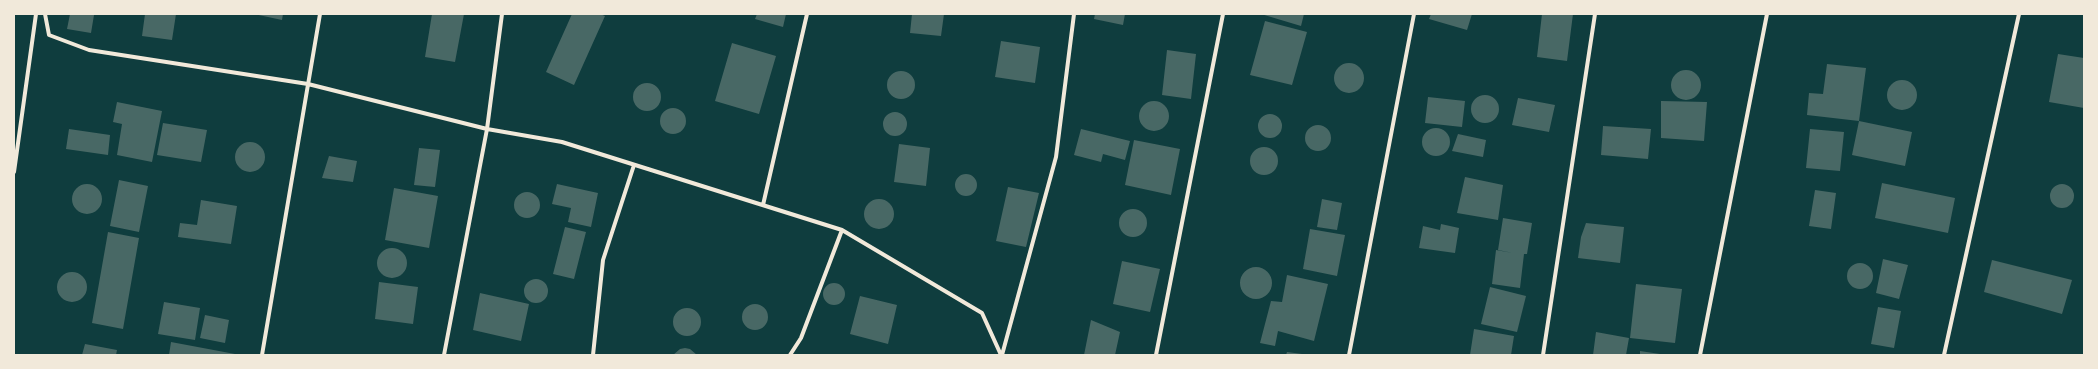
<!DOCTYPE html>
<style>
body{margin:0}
#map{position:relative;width:2098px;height:369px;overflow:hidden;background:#0f3d3e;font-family:Helvetica,sans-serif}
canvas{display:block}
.frame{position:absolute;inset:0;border:15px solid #f1e9da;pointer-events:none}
</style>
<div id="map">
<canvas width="2098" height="369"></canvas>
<div class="frame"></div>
</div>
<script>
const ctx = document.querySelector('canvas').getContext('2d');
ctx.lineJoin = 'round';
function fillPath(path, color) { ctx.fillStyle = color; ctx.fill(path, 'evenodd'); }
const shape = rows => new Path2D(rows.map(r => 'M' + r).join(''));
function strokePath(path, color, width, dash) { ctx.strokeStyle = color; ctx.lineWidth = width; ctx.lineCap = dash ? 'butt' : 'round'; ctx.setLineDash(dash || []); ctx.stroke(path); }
const building = shape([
 [70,14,94,15,91,33,67,29],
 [145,14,176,14,172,40,142,36],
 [254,14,283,14,282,20],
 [432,14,464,14,455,62,425,57],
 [572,14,600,14,605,16,574,85,546,72],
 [757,14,786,14,783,27,755,19],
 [912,14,944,14,941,36,910,33],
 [1095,14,1125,14,1123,25,1094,19],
 [1261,14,1304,14,1301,26],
 [1431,14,1472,14,1467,30,1429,19],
 [1542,14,1573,14,1567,61,1537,57],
 [1265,21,1307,32,1292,85,1250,75],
 [1001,41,1040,47,1035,83,995,77],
 [732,43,776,56,759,114,715,101],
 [1167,50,1196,54,1191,99,1162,95],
 [2058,54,2084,58,2084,108,2049,102],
 '1334 78a15 15 0 1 1 30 0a15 15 0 1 1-30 0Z',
 [1827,64,1866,68,1859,121,1912,132,1905,166,1852,155,1859,121,1807,115,1809,93,1823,94],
 '1671 85a15 15 0 1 1 30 0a15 15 0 1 1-30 0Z',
 '887 85a14 14 0 1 1 28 0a14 14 0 1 1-28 0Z',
 '1887 95a15 15 0 1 1 30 0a15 15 0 1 1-30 0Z',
 '633 97a14 14 0 1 1 28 0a14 14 0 1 1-28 0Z',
 '1471 109a14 14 0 1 1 28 0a14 14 0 1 1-28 0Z',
 [1428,97,1465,101,1462,127,1425,123],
 [1518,98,1555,105,1549,132,1512,125],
 [1661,101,1707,102,1704,141,1661,138],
 '1139 116a15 15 0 1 1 30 0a15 15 0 1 1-30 0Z',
 [117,102,162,111,152,162,117,155,122,124,113,122],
 '660 121a13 13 0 1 1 26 0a13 13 0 1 1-26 0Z',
 '883 124a12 12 0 1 1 24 0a12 12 0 1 1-24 0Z',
 '1258 126a12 12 0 1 1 24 0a12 12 0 1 1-24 0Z',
 [163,123,207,130,201,162,157,155],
 '1305 138a13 13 0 1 1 26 0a13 13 0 1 1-26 0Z',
 [1603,126,1651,129,1648,159,1601,155],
 '1422 142a14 14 0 1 1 28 0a14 14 0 1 1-28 0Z',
 [69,129,110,135,108,155,66,149],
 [1081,129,1130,141,1125,160,1103,154,1101,162,1074,155],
 [1810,129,1844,132,1840,171,1806,168],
 [1458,134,1486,140,1483,157,1452,151],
 [1134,140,1180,149,1171,195,1125,185],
 '235 157a15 15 0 1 1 30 0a15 15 0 1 1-30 0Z',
 [899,144,930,148,926,186,894,182],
 '1250 161a14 14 0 1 1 28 0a14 14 0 1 1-28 0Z',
 [419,148,440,150,435,187,414,185],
 [329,156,357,161,353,182,322,178],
 '955 185a11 11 0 1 1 22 0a11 11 0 1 1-22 0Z',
 [1465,177,1503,185,1498,220,1457,213],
 [119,180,148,186,139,232,110,226],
 [1882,183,1955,198,1948,233,1875,218],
 [557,184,598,193,591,227,568,222,571,208,552,204],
 '72 199a15 15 0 1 1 30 0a15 15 0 1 1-30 0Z',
 '2050 196a12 12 0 1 1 24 0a12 12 0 1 1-24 0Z',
 [1008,187,1039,193,1026,247,996,241],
 [394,188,438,196,429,248,385,240],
 [1815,190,1836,193,1831,229,1809,226],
 '514 205a13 13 0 1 1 26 0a13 13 0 1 1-26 0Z',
 '864 214a15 15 0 1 1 30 0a15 15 0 1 1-30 0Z',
 [1322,199,1342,203,1337,230,1317,227],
 [201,200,237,206,231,244,178,237,180,223,197,225],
 '1119 223a14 14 0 1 1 28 0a14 14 0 1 1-28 0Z',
 [1503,218,1532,223,1527,254,1524,254,1520,288,1492,284,1496,250,1513,253,1498,250],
 [1586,223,1624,227,1620,263,1578,258,1581,237],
 [1441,224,1459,228,1455,253,1419,248,1423,226,1440,230],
 [565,227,586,232,574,279,553,274],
 [1310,229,1345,235,1337,276,1303,269],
 [108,232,139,238,123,329,92,323],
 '377 263a15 15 0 1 1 30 0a15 15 0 1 1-30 0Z',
 [1883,259,1908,265,1899,299,1876,293],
 [1992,260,2072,280,2062,314,1984,292],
 [1122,261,1160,269,1150,312,1113,304],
 '1847 276a13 13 0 1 1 26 0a13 13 0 1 1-26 0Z',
 '1240 283a16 16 0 1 1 32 0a16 16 0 1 1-32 0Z',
 '57 287a15 15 0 1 1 30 0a15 15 0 1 1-30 0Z',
 [1287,275,1328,284,1314,341,1278,331,1275,346,1260,343,1271,301,1282,302],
 '524 291a12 12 0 1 1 24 0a12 12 0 1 1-24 0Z',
 [379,282,418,287,413,324,375,319],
 '823 294a11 11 0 1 1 22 0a11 11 0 1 1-22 0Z',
 [1636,284,1682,289,1675,343,1630,338],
 [1490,287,1526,296,1517,332,1481,324],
 [480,293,529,304,521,341,473,330],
 [860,296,897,305,888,344,850,334],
 [164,302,200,308,195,340,158,334],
 '742 317a13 13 0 1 1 26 0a13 13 0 1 1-26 0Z',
 [1878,307,1901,311,1894,348,1871,344],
 '673 322a14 14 0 1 1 28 0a14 14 0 1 1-28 0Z',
 [205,315,229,320,225,343,200,338],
 [1091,320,1120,332,1115,355,1084,355],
 [1474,329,1514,336,1511,355,1470,355],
 [1596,332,1629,338,1626,355,1593,355],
 [171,342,235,354,235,355,169,355],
 [85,344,117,350,116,355,82,355],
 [685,348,690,349,697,355,673,355,680,349],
 [1640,351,1660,354,1660,355,1640,355],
 [1287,352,1302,354,1302,355,1286,355]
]);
const minor = shape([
 [45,14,49,35,89,50,308,84,487,129,562,142,842,230,982,313,1001,355],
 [14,172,36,14],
 [763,205,807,14],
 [262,355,320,14],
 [444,355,487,129,502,14],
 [593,355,603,260,634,165],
 [790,355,801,338,842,230],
 [1002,355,1056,157,1074,14],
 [1156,355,1223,14],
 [1349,355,1414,14],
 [1543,355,1595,14],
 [1700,355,1767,14],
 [1944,355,2019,14]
]);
fillPath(building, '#486865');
strokePath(minor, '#f1e9da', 4);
</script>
